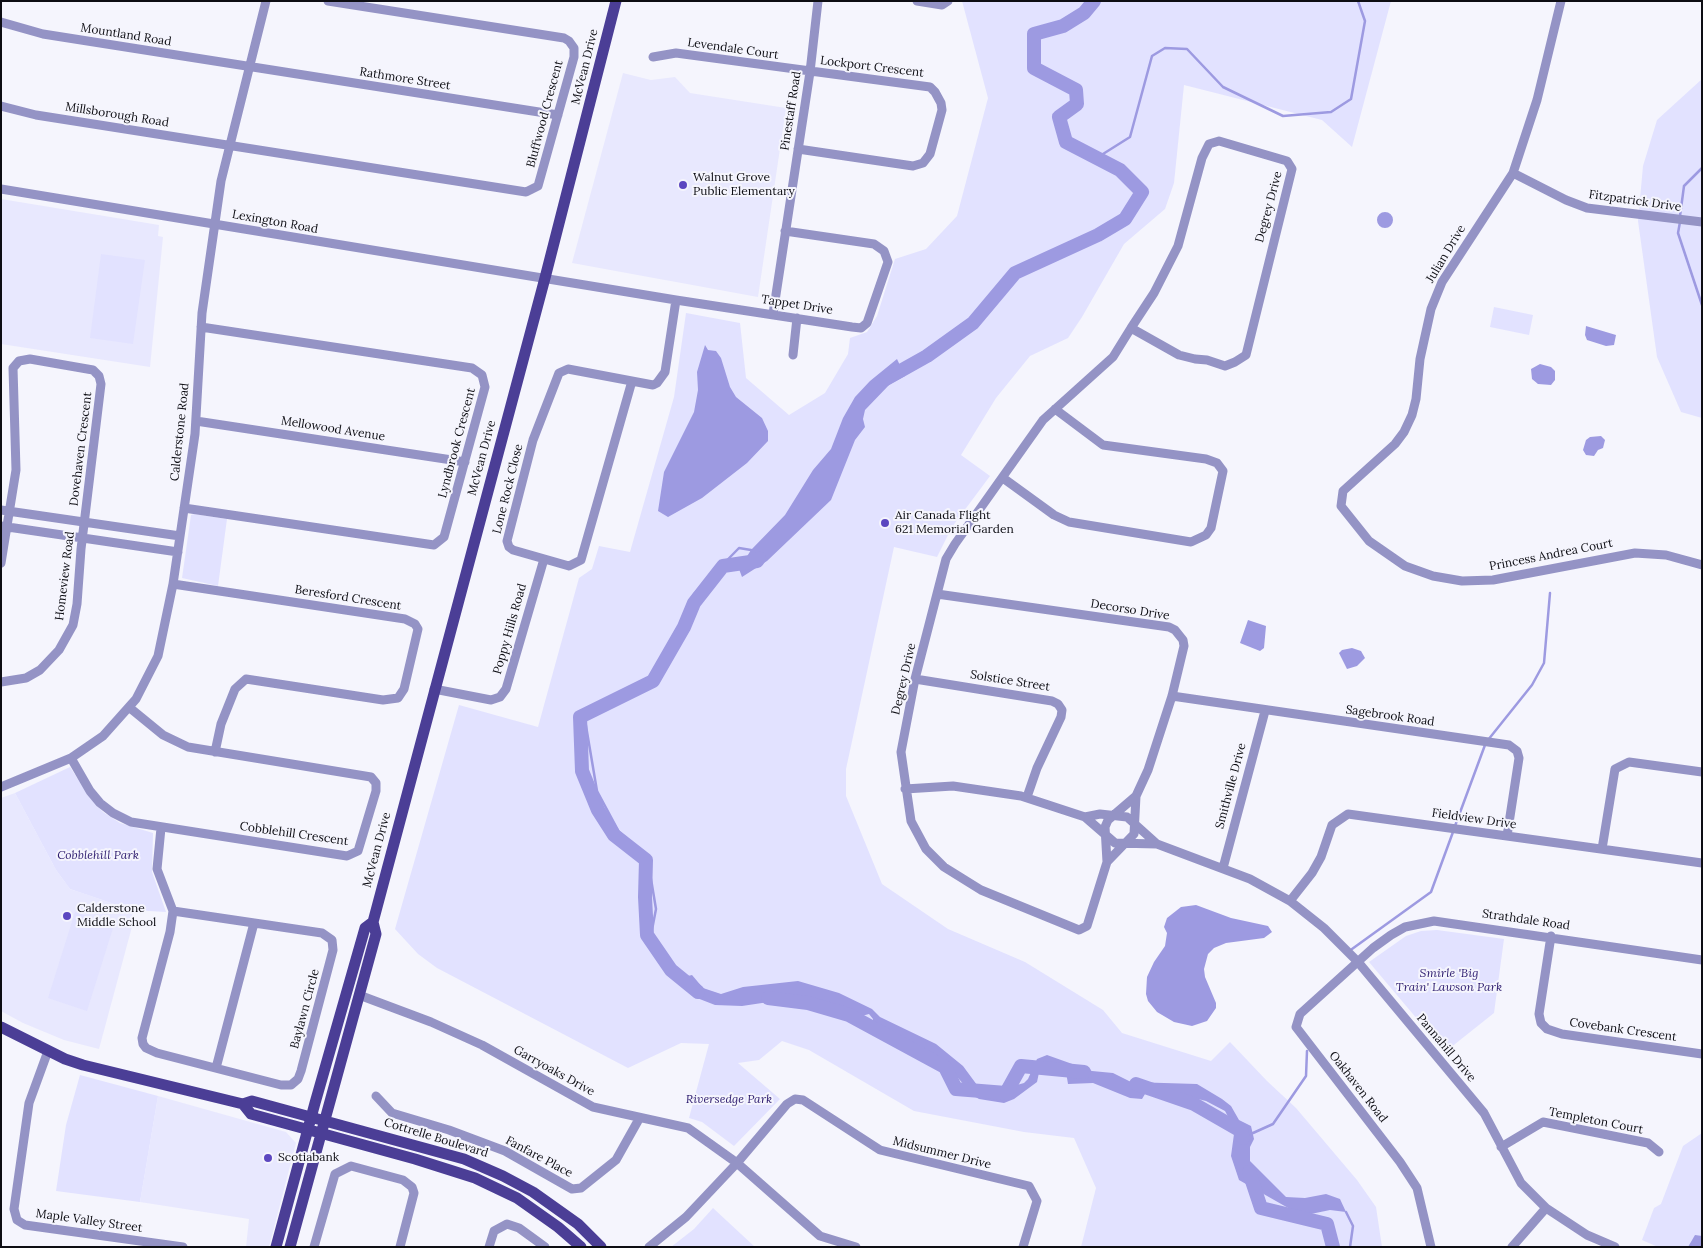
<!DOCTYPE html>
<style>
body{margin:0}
#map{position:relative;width:1703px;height:1248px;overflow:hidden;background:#f5f5fd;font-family:Lora,serif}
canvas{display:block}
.frame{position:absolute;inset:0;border:2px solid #0d0d13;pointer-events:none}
</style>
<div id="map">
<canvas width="1703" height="1248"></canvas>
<div class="frame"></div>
</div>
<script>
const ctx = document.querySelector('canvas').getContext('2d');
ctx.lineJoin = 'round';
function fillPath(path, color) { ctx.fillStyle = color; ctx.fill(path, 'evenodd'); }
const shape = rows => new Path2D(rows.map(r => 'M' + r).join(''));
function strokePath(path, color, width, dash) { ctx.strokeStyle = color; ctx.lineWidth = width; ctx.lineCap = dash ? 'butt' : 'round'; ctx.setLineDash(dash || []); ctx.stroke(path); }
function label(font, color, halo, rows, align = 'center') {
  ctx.font = font + ' Lora,serif'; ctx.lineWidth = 4; ctx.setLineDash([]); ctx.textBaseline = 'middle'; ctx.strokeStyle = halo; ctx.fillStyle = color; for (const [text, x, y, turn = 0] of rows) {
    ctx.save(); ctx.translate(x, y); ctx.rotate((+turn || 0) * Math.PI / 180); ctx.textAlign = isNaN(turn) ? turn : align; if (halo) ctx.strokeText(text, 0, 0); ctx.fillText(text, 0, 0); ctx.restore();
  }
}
const built = shape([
 [623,73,651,80,675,77,690,93,786,108,758,297,572,263],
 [1,199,159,225,158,236,163,237,150,367,1,344],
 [15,793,56,870,70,889,132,910,133,923,99,1049,64,1040,23,1023,1,1011,1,798],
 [158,1096,286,1132,296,1143,269,1247,246,1247,249,1219,140,1202]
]);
const green = shape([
 [962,1,1391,1,1352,147,1322,120,1184,85,1174,183,1165,209,1124,244,1082,317,1068,338,1030,356,996,398,961,455,990,476,952,527,937,557,894,547,846,769,846,796,882,884,948,929,1025,962,1103,1010,1122,1033,1211,1061,1230,1042,1267,1081,1296,1108,1357,1180,1376,1207,1382,1247,1081,1247,1096,1188,1074,1138,1024,1132,914,1111,809,1050,782,1041,759,1060,738,1063,780,1099,734,1146,702,1122,689,1118,709,1044,681,1043,628,1068,437,968,418,954,395,929,459,705,538,727,579,578,592,569,599,546,630,552,674,397,686,313,740,323,746,378,789,415,825,393,848,354,850,338,867,332,877,316,895,259,926,249,957,216,988,98],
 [1702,79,1701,199,1702,418,1681,412,1657,357,1638,221,1643,166,1657,120],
 [101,254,145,260,133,344,90,338],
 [1494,307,1533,315,1529,335,1490,327],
 [194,514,227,519,218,586,182,578,191,515],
 [70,767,92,800,103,812,120,823,153,833,152,872,166,912,132,910,70,889,56,870,15,793],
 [75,912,114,925,87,1011,48,998],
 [1437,930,1504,939,1494,1013,1445,1052,1369,962,1406,936,1421,931],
 [80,1075,158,1096,140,1202,56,1191,66,1125],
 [1702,1133,1702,1247,1658,1247,1642,1240,1654,1208,1661,1204,1683,1146],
 [713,1208,755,1247,671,1247,694,1229]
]);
const water = shape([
 '1377 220a8 8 0 1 1 16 0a8 8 0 1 1-16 0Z',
 [1586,326,1616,335,1614,345,1606,346,1587,340,1585,335],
 [705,345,708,350,716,351,721,358,730,387,736,397,762,418,768,431,768,441,747,463,702,498,668,517,658,511,664,472,694,412,698,390,697,372],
 [897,359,905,376,890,384,865,410,863,419,865,427,855,440,831,500,767,561,742,577,739,569,751,550,785,515,813,470,831,449,843,418,855,397,870,381],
 [1540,364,1551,367,1555,371,1555,380,1551,385,1538,384,1532,379,1531,369],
 [1601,436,1605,440,1603,448,1598,450,1594,456,1586,455,1583,450,1586,440,1590,437],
 [1248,620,1266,626,1264,648,1260,651,1240,643],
 [1352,648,1361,651,1365,658,1357,666,1347,669,1339,653,1342,650],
 [1196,905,1231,918,1268,926,1272,932,1264,938,1226,943,1214,948,1208,954,1204,969,1205,977,1216,1003,1216,1008,1207,1021,1192,1026,1174,1022,1157,1012,1148,1001,1146,994,1147,977,1154,962,1165,946,1167,933,1164,927,1167,918,1181,907],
 [692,975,703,988,721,994,743,987,798,981,839,993,872,1009,880,1017,936,1044,963,1066,977,1085,992,1092,1024,1083,1028,1079,1037,1059,1047,1055,1092,1071,1113,1073,1131,1082,1197,1084,1222,1099,1231,1106,1239,1120,1251,1126,1254,1139,1250,1147,1250,1161,1286,1197,1305,1198,1326,1194,1340,1199,1346,1212,1330,1210,1306,1215,1290,1209,1239,1180,1231,1156,1234,1134,1231,1122,1225,1111,1206,1101,1155,1088,1145,1094,1142,1099,1130,1098,1093,1083,1068,1084,1066,1072,1058,1065,1047,1065,1040,1068,1037,1082,1014,1099,1004,1103,979,1099,974,1096,950,1069,931,1055,873,1026,873,1019,869,1014,858,1017,832,1004,802,997,742,1006,715,1005,697,998,685,984,684,977],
 [1695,1235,1702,1236,1702,1247,1688,1247]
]);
const stream = shape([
 [1095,159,1130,137,1152,56,1165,48,1187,49,1223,87,1283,116,1331,112,1351,99,1365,21,1358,1],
 [1680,216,1684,186,1702,168],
 [1680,222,1678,233,1702,305],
 [1488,740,1532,685,1544,663,1550,593],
 [1455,826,1485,745],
 [1352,949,1431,892,1453,832],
 [684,977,656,944,651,935,656,909,651,879,642,852,619,832,597,791,585,720,591,710,606,700,634,690,658,675,673,656,686,625,694,594,739,548,751,550],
 [1253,1133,1273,1124,1306,1076,1307,1051],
 [1346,1212,1353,1226,1350,1247]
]);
const river = shape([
 [886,379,927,356,973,323,1015,273,1098,235,1125,219,1142,192,1120,170,1066,142,1059,117,1077,104,1076,90,1034,68,1034,34,1063,26,1084,13,1094,1],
 [698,992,671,970,647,935,645,897,646,860,614,835,598,810,582,771,580,717,653,681,684,627,694,603,723,566,757,561,759,558],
 [768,998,808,1003,849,1015,945,1067,956,1089,1006,1093,1021,1066,1084,1072],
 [1136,1084,1194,1104,1241,1131,1243,1138],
 [1249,1172,1261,1208,1327,1224,1333,1247]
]);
const minor = shape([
 [917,1,942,5,948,1],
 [1561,1,1537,100,1513,173,1442,282,1431,309,1420,359,1416,399,1412,415,1404,432,1395,444,1343,491,1341,506,1369,541,1405,566,1433,576,1462,581,1493,580,1635,553,1666,555,1702,565],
 [1,22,43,34,558,115],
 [653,57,676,53,930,87,935,92,941,103,942,110,930,154,923,163,913,166,798,149],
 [1,106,36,115,526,192,538,186,574,57,574,48,569,41,564,38,328,1],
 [1513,173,1566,200,1587,208,1702,222],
 [1,189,676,300,852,327,861,328,867,323,888,262,884,251,874,244,785,231],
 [773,314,810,72,818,1],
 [793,355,797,318],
 [632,381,581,560,569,566,513,550,509,547,507,541,533,440,559,373,568,369,653,385,657,383,665,372,676,300],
 [196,421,465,462],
 [1003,478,1054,515,1069,522,1191,542,1206,535,1211,528,1223,471,1217,463,1206,459,1103,445,1055,409],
 [184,508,434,545,444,537,485,387,482,375,472,368,201,327],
 [1,510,180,536],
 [1,526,178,552],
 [1,563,16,470,13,368,19,361,30,359,93,370,99,376,101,384,81,549,77,604,73,625,59,650,40,670,26,678,1,682],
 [173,584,405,619,415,624,418,629,404,689,398,698,383,700,246,679,235,689,221,724,215,752],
 [937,594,1169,627,1175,630,1183,640,1184,646,1172,696,1148,770,1136,796,1108,820,1105,827,1107,862,1087,926,1079,930,981,890,944,867,926,849,911,821,901,752,915,679,946,559,955,544,1043,420,1113,357,1131,328,1179,355,1195,359,1207,360,1225,366,1235,362,1246,355,1292,169,1287,161,1219,141,1209,144,1202,158,1178,246,1154,293,1131,328],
 [915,679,1052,701,1058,704,1062,710,1061,717,1037,768,1027,797],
 [434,689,491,700,500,697,506,689,544,559],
 [1172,696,1509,745,1517,751,1519,758,1507,836],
 [71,758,90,791,100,803,113,813,131,822,347,856,358,851,376,791,376,783,371,777,188,747,163,735,130,708],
 [1,787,71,758,103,736,136,699,158,656,173,584,195,434,202,313,221,181,266,1],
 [905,789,953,786,1021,796,1085,817,1115,843,1157,844],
 [1085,817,1100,814,1127,817,1157,844,1250,879,1290,901,1324,928,1358,962,1484,1113,1521,1183,1546,1208,1587,1235,1615,1247],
 [161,828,157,869,173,911,170,932,142,1038,143,1044,146,1048,157,1053,281,1085,291,1085,298,1079,301,1071,333,950,332,940,322,933,173,911],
 [1602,849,1615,769,1629,762,1702,772],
 [1107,862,1134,834,1136,796],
 [1223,868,1265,711],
 [1290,901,1312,873,1321,857,1332,825,1348,814,1702,863],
 [1551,936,1539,1014,1541,1023,1547,1029,1562,1034,1702,1054],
 [359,995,431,1022,482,1045,593,1107,688,1128,737,1163,820,1236,856,1247],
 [48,1051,29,1103,14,1209,17,1220,25,1225,183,1247],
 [216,1068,254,923],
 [376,1096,392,1113,449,1130,505,1151,572,1189,581,1188,616,1160,639,1119],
 [1501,1147,1543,1122,1648,1143,1659,1152],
 [314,1247,335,1174,351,1166,403,1180,412,1187,414,1193,400,1247],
 [489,1247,494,1231,507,1224,519,1228,545,1247],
 [649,1247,686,1217,737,1163,787,1104,795,1099,803,1100,880,1150,1029,1186,1037,1201,1023,1247],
 [1431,1247,1417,1188,1400,1162,1296,1027,1300,1014,1373,948,1391,935,1405,927,1434,921,1702,960],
 [1512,1247,1546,1208]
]);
const major = shape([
 [1,1027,65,1059,83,1065,243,1104,252,1101,464,1159,503,1176,533,1192,578,1224,601,1247],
 [243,1104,251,1114,415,1159,475,1178,517,1198,558,1227,581,1247],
 [276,1247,315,1103,365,928,373,922],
 [290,1247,376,934,373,922,545,278,616,1]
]);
const markers = [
 [683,185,5,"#5c47c0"],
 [885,523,5,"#5c47c0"],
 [67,916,5,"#5c47c0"],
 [268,1158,5,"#5c47c0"]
];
const streetNames = [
 ["Mountland Road",126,35,9],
 ["Levendale Court",733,49,8],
 ["McVean Drive",585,67,-76],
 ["Lockport Crescent",872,67,7],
 ["Rathmore Street",405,79,9],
 ["Pinestaff Road",791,111,-81],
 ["Bluffwood Crescent",545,114,-75],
 ["Millsborough Road",117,115,9],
 ["Fitzpatrick Drive",1635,201,8],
 ["Degrey Drive",1269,207,-75],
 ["Lexington Road",275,222,10],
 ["Julian Drive",1446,254,-59],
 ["Tappet Drive",797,305,9],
 ["Mellowood Avenue",333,429,9],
 ["Calderstone Road",180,432,-84],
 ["Lyndbrook Crescent",457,443,-75],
 ["Dovehaven Crescent",81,449,-83],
 ["McVean Drive",482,458,-75],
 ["Lone Rock Close",508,489,-76],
 ["Princess Andrea Court",1551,555,-11],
 ["Homeview Road",65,576,-83],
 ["Beresford Crescent",348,598,9],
 ["Decorso Drive",1130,610,9],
 ["Poppy Hills Road",510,629,-74],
 ["Degrey Drive",904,679,-77],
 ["Solstice Street",1010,681,9],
 ["Sagebrook Road",1390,716,8],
 ["Smithville Drive",1231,786,-75],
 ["Fieldview Drive",1474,819,8],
 ["Cobblehill Crescent",294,834,8],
 ["McVean Drive",377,850,-75],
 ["Strathdale Road",1526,920,8],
 ["Baylawn Circle",305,1009,-75],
 ["Covebank Crescent",1623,1030,8],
 ["Pannahill Drive",1446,1048,50],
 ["Garryoaks Drive",554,1071,29],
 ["Oakhaven Road",1358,1087,52],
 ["Templeton Court",1596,1121,11],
 ["Cottrelle Boulevard",436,1138,17],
 ["Midsummer Drive",942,1153,14],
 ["Fanfare Place",539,1157,28],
 ["Maple Valley Street",89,1221,8]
];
const poiNames = [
 ["Walnut Grove",693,178],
 ["Public Elementary",693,192],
 ["Air Canada Flight",895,516],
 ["621 Memorial Garden",895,530],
 ["Calderstone",77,909],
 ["Middle School",77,923],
 ["Scotiabank",278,1158]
];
const parkNames = [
 ["Cobblehill Park",98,856],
 ["Smirle 'Big",1449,974],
 ["Train' Lawson Park",1449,988],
 ["Riversedge Park",729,1100]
];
fillPath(built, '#e8e8fe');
fillPath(green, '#e2e2ff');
fillPath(water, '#9d9ae1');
strokePath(stream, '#9d9ae1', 2.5);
strokePath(river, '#9d9ae1', 14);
strokePath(minor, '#9493c5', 9);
strokePath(major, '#4b3e96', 11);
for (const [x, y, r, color] of markers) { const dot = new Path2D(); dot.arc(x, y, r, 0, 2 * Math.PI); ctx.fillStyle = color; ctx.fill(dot); strokePath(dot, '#f5f5fd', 2); }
label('12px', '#0d0d13', '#f5f5fd', streetNames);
label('12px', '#0d0d13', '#f5f5fd', poiNames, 'left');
label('italic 12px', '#2e1d6f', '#f5f5fd', parkNames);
</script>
